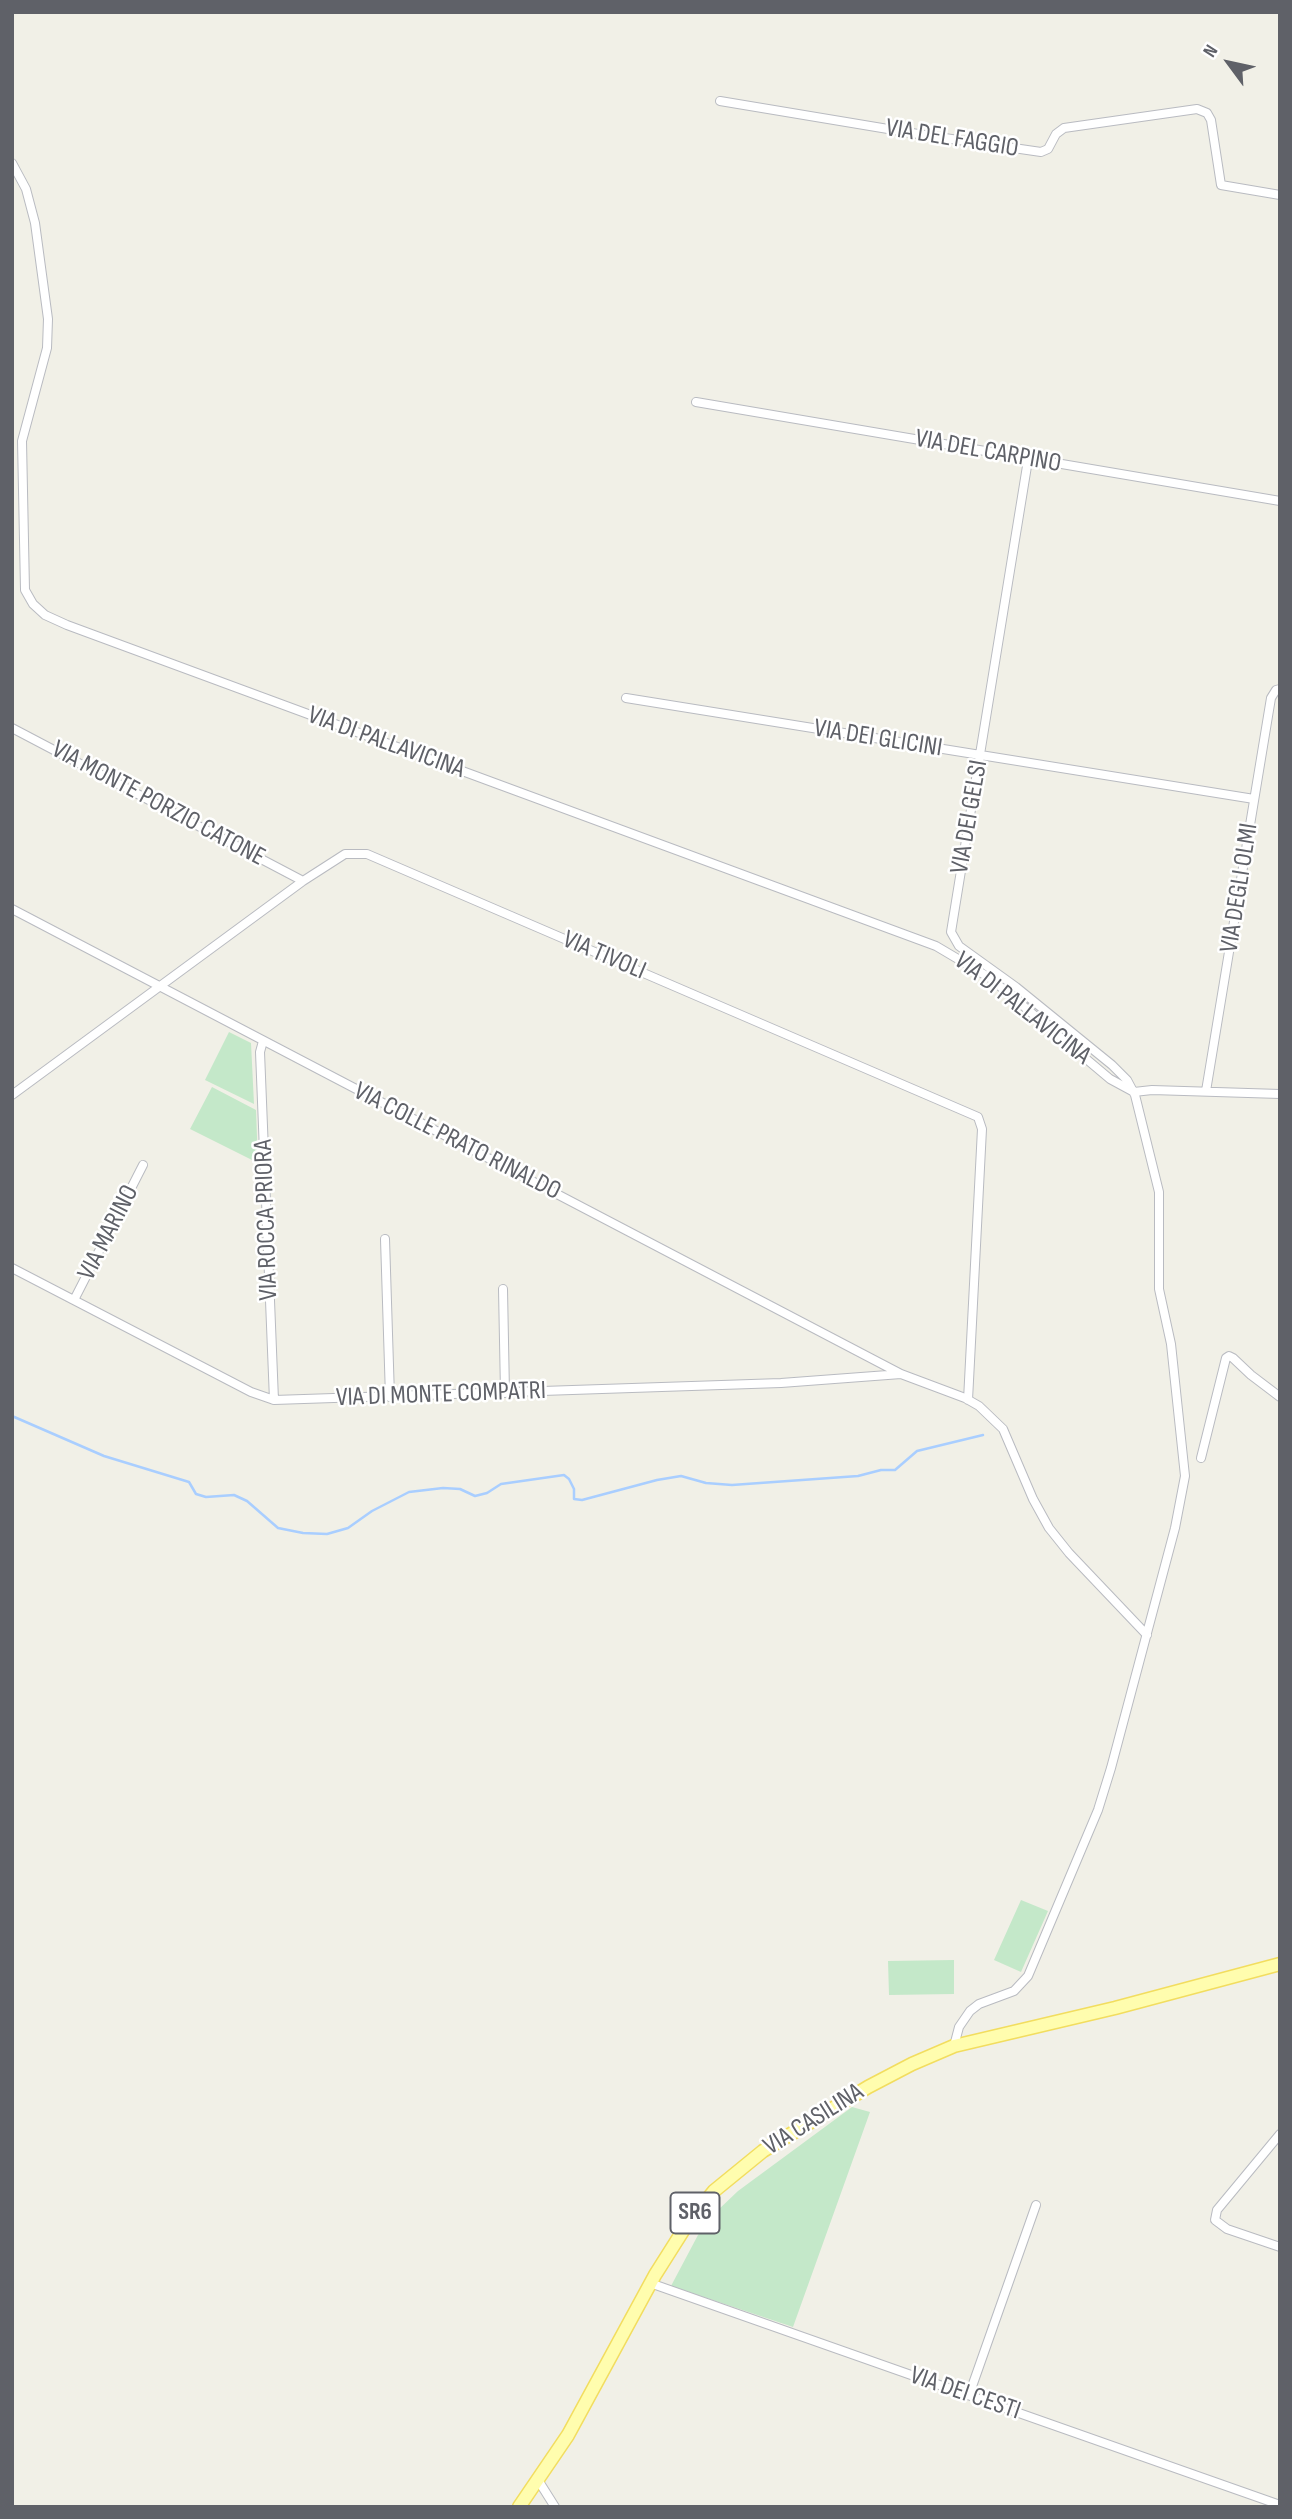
<!DOCTYPE html>
<style>
body{margin:0}
#map{position:relative;width:1292px;height:2519px;overflow:hidden;background:#f1f0e7;font-family:"Sofia Sans Condensed",sans-serif}
canvas{display:block}
.frame{position:absolute;inset:0;border:14px solid #5f6168;pointer-events:none}
.north{position:absolute;left:1194px;top:28px;width:70px;height:70px;-webkit-text-stroke:5px #fff;paint-order:stroke;rotate:303deg;font-size:19px;font-weight:700;line-height:28px;text-align:center;color:#5f6168}
.north::after{content:'';display:block;margin:auto;width:24px;height:32px;background:#5f6168;clip-path:polygon(50% 0,100% 100%,50% 72%,0 100%)}
</style>
<div id="map">
<canvas width="1292" height="2519"></canvas>
<div class="frame"></div>
<div class="north">N</div>
</div>
<script>
const ctx = document.querySelector('canvas').getContext('2d');
ctx.lineJoin = 'round';
function fillPath(path, color) { ctx.fillStyle = color; ctx.fill(path, 'evenodd'); }
const shape = rows => new Path2D(rows.map(r => 'M' + r).join(''));
function strokePath(path, color, width, dash) { ctx.strokeStyle = color; ctx.lineWidth = width; ctx.lineCap = dash ? 'butt' : 'round'; ctx.setLineDash(dash || []); ctx.stroke(path); }
function label(font, color, halo, rows, align = 'center') {
  ctx.font = font + ' "Sofia Sans Condensed",sans-serif'; ctx.lineWidth = 5; ctx.setLineDash([]); ctx.textBaseline = 'middle'; ctx.strokeStyle = halo; ctx.fillStyle = color; for (const [text, x, y, turn = 0] of rows) {
    ctx.save(); ctx.translate(x, y); ctx.rotate((+turn || 0) * Math.PI / 180); ctx.textAlign = isNaN(turn) ? turn : align; if (halo) ctx.strokeText(text, 0, 0); ctx.fillText(text, 0, 0); ctx.restore();
  }
}
const green = shape([
 [229,1032,251,1043,254,1104,205,1080],
 [212,1087,256,1110,258,1163,190,1129],
 [1021,1900,1048,1911,1021,1972,994,1960],
 [954,1960,954,1994,889,1995,888,1961],
 [852,2107,870,2112,793,2327,671,2286,698,2235,717,2211,738,2191]
]);
const stream = shape([
 [12,1416,104,1456,189,1482,196,1494,206,1497,234,1495,247,1501,278,1528,303,1533,327,1534,348,1528,372,1511,409,1492,443,1488,460,1489,475,1496,487,1493,501,1484,564,1475,569,1479,574,1489,574,1499,582,1500,657,1480,681,1476,706,1483,732,1485,858,1476,881,1470,895,1470,917,1451,983,1435]
]);
const street = shape([
 [720,101,924,135,1041,152,1048,149,1056,134,1064,128,1197,109,1207,113,1211,120,1221,185,1280,195],
 [12,163,26,189,35,223,48,319,47,348,22,441,25,590,33,604,45,615,67,625,936,946,990,978,1110,1079,1134,1092],
 [696,402,1280,501],
 [626,698,1254,799],
 [12,728,303,881],
 [12,909,901,1374,965,1398,979,1406,1003,1429,1033,1499,1049,1528,1069,1553,1147,1635],
 [263,1041,260,1052,274,1400],
 [1206,1091,1271,698,1276,690,1280,689],
 [1134,1092,1152,1090,1280,1094],
 [12,1095,303,881,345,854,367,854,978,1117,982,1129,968,1400],
 [385,1239,390,1397],
 [12,1268,251,1392,274,1400,781,1383,901,1374],
 [503,1289,505,1393],
 [74,1300,143,1165],
 [1201,1458,1226,1358,1229,1356,1233,1358,1251,1375,1280,1397],
 [954,2046,959,2027,970,2011,979,2004,1014,1991,1028,1976,1098,1810,1111,1768,1175,1528,1185,1476,1171,1344,1159,1289,1159,1192,1135,1095,1127,1080,1112,1065,1016,987,959,946,951,932,1028,460],
 [1280,2134,1217,2210,1215,2220,1227,2229,1280,2247],
 [650,2283,1280,2505],
 [969,2395,1036,2205],
 [538,2480,555,2507]
]);
const primary = shape([
 [519,2507,568,2435,655,2275,686,2226,714,2191,763,2151,868,2087,912,2064,954,2046,1115,2008,1280,1964]
]);
const shields = [
 [695,2213,49]
];
const shieldNames = [
 ["SR6",695,2213]
];
const streetNames = [
 ["VIA DEL FAGGIO",952,139,9],
 ["VIA DEL CARPINO",988,452,10],
 ["VIA DEI GLICINI",878,739,9],
 ["VIA DI PALLAVICINA",386,743,20],
 ["VIA MONTE PORZIO CATONE",158,804,28],
 ["VIA DEI GELSI",970,817,-80],
 ["VIA DEGLI OLMI",1240,888,-81],
 ["VIA TIVOLI",604,956,23],
 ["VIA DI PALLAVICINA",1022,1009,38],
 ["VIA COLLE PRATO RINALDO",457,1142,27],
 ["VIA ROCCA PRIORA",267,1220,-92],
 ["VIA MARINO",109,1233,-63],
 ["VIA DI MONTE COMPATRI",441,1395,-2],
 ["VIA CASILINA",814,2120,-32],
 ["VIA DEI CESTI",965,2394,19]
];
fillPath(green, '#c4e8c9');
strokePath(stream, '#a9ceff', 2.5);
strokePath(street, '#b9bbc1', 10);
strokePath(primary, '#f2dd5f', 15);
strokePath(street, '#fff', 8);
strokePath(primary, '#fffdae', 12);
for (const [x, y, w] of shields) { const box = new Path2D(); box.roundRect(x - w / 2, y - 20.5, w, 41, 5); ctx.fillStyle = '#fff'; ctx.fill(box); strokePath(box, '#5f6168', 2); }
label('bold 24px', '#5f6168', null, shieldNames);
label('26px', '#5f6168', '#fff', streetNames);
</script>
